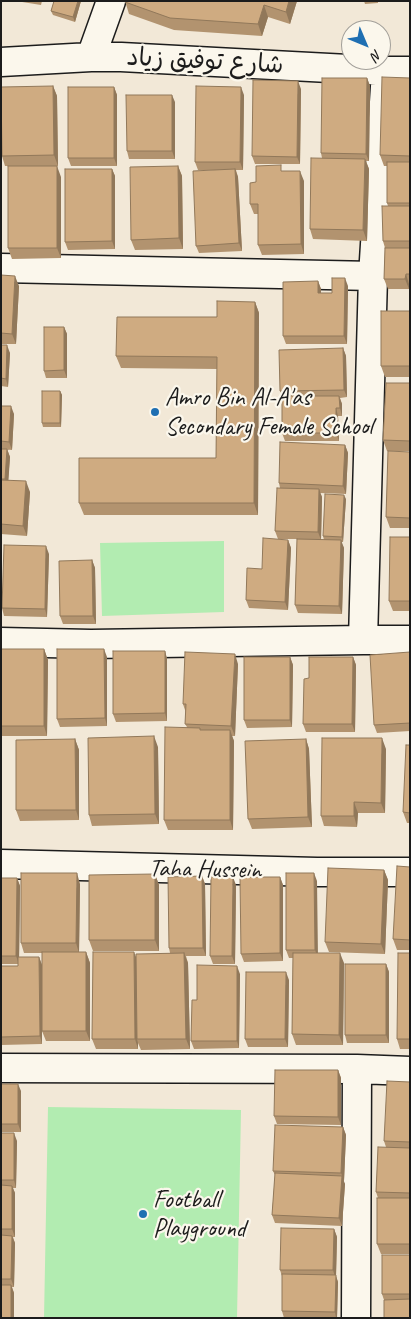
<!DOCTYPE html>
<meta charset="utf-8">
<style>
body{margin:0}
#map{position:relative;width:411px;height:1319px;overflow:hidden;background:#f2e8d7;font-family:Caveat,sans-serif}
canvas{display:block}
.frame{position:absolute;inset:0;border:2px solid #1c1c1c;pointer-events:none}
.north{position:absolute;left:341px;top:20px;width:50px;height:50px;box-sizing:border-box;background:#fbf7ec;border:1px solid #a29f99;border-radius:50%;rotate:135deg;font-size:14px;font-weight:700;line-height:20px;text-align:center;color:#1c1c1c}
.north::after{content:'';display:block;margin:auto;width:18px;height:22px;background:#1f6fb2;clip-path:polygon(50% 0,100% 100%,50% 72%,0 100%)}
</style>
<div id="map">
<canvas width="411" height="1319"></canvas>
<div class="frame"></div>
<div class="north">N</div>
</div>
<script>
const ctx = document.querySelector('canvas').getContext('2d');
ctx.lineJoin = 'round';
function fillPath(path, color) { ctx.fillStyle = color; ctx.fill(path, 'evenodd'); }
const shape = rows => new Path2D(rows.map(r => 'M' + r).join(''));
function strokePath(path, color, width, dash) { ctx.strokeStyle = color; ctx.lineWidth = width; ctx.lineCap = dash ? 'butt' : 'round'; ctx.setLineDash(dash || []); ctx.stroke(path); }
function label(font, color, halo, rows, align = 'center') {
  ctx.font = font + ' Caveat,"Playpen Sans Arabic",sans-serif'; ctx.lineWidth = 4.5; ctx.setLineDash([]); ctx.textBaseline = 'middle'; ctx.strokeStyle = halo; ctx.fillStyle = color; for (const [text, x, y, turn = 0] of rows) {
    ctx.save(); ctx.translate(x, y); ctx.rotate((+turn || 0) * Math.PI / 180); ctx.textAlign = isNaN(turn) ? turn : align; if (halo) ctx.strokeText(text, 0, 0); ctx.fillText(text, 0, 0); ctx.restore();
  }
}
const green = shape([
 [224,541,224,612,102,616,100,543],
 [48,1107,241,1110,237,1318,44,1318]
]);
const minor = shape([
 [91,57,111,1],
 [1,62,91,57,121,57,386,71,410,71],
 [1,268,373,276],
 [363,640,373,276,386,71],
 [1,642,91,644,363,640,410,640],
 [1,864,317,872,410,872],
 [1,1068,357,1069,410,1071],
 [356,1318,357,1069]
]);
const wall = shape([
 [16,1,42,1,41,5],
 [54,1,81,1,75,22,53,15,51,11],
 [125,1,297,1,290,24,268,17,262,36,174,30,129,14],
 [364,1,378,1,378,3,365,4],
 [367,78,370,86,369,161,366,161,369,169,367,241,313,239,310,229,322,158,321,153],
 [410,78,409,289,388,289,384,279,385,248,383,241,388,206,387,203,387,166,384,166,380,155],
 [53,86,57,96,58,166,5,166,2,156],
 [114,87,117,95,117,166,71,166,68,158],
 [301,89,300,164,255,164,252,156],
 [244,95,243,170,236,170,238,177,242,251,199,253,196,246,215,170,198,170,195,162],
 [175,102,175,159,129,159,127,151],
 [178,166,182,176,183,249,135,250,131,240],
 [112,169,115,176,115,249,68,250,65,242],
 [283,171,304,181,304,254,262,255,258,245,258,214,254,214,250,204,256,182],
 [61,177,61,258,12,259,8,248],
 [1,275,19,286,16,344,1,344],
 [318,281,321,289,321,293,332,293,348,286,347,344,286,344,283,336],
 [255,302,259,313,258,515,84,515,79,503,216,458,217,369,121,368,116,356],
 [410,311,410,377,385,377,381,366],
 [64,327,67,334,67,378,46,378,44,371],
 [1,345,10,353,8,387,1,386],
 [343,348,346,356,347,397,340,398,342,404,342,416,338,416,339,441,285,441,282,433,282,396,280,391],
 [410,383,410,451,387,451,383,440],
 [60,391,62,395,61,427,43,427,42,423],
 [1,406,14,414,12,450,1,449],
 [345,445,348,453,346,494,320,493,322,497,321,540,324,540,323,536,346,499,343,542,341,542,344,548,342,614,298,613,295,605,297,539,278,539,275,531,280,488,279,483],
 [1,449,7,449,10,457,8,480,30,492,27,536,1,534],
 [410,452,410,528,390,528,386,517],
 [410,537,410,611,393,611,389,601],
 [288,540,291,548,288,610,249,608,246,600,262,569],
 [49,554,47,617,4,616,2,608],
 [92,560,95,568,96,624,63,624,60,616],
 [1,649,44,649,48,660,47,736,1,736],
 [165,651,167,659,167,721,116,722,113,714],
 [410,652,410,731,377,733,374,725],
 [107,657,107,726,60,727,57,719],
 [290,657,293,665,292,727,247,728,244,720],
 [353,657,356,665,355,732,306,732,303,724,309,678],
 [238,664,235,736,232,736,234,741,233,830,168,830,164,820,187,727,185,724,186,713,183,704],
 [75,739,79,750,79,820,20,821,16,810],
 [306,739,309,749,312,827,252,829,248,819],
 [410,745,410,823,407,823,403,812],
 [158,747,159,824,92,826,89,815],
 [386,749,385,813,358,813,357,827,324,826,321,816],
 [410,867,410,950,397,950,393,939],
 [384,870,388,880,385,954,329,952,325,942],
 [155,874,159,885,159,951,93,951,89,940],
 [202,876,205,884,206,956,186,956,188,963,190,1049,141,1050,138,1043,138,1049,96,1049,92,1039,136,956,170,953,169,948],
 [280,877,283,885,283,961,244,962,241,954],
 [1,878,17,878,20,886,19,957,39,957,42,965,42,1007,42,953,24,953,21,943,80,884,79,952,86,952,90,963,90,1041,46,1041,42,1031,42,1044,1,1045,1,966,18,966,18,964,1,964],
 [317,881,317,953,344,963,343,1045,296,1045,292,1034,293,958,289,958,286,950],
 [236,885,235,964,213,964,210,956],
 [410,953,410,1049,400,1049,397,1039],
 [386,964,389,972,389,1043,347,1043,345,1035],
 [240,974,239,1048,194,1049,191,1041,197,1000],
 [289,980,288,1047,248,1047,245,1039],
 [338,1070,341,1078,341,1125,277,1124,274,1116],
 [410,1082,410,1254,381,1254,377,1244,378,1198,376,1192,386,1147,384,1141],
 [1,1084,21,1091,21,1132,1,1132],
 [343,1127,346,1135,344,1181,343,1181,345,1184,342,1226,275,1223,272,1215,275,1175,273,1171],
 [1,1133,17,1141,16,1188,13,1188,15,1193,15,1237,13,1237,15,1243,14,1287,12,1287,14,1293,1,1318],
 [334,1229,337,1237,336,1276,338,1282,337,1318,284,1318,282,1311,282,1276,280,1270],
 [410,1255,410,1318,384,1300,382,1294]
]);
const shadedWall = shape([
 [78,1,81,1,75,22,73,17],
 [289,1,297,1,290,24,286,12],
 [264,5,268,17,262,36,258,24],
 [367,78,370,86,369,161,366,154],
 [298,81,301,89,300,164,297,157],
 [53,86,57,96,58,166,54,155],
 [114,87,117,95,117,166,114,158],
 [241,87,244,95,243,170,240,162],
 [172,95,175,102,175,159,172,151],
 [365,159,369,169,367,241,363,230],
 [57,166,61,177,61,258,57,248],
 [178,166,182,176,183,249,179,238],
 [112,169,115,176,115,249,112,241],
 [235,169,238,177,242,251,239,243],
 [300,171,304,181,304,254,301,244],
 [406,274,409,284,409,289,405,279],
 [15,276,19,286,16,344,12,334],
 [345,278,348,286,347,344,344,336],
 [318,281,321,289,321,301,318,293],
 [255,302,259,313,258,515,254,503],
 [64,327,67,334,67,378,64,370],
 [7,345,10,353,8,387,6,379],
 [343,348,346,356,347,397,344,390],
 [60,391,62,395,61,427,60,423],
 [339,396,342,404,342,416,340,408],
 [11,406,14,414,12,450,9,442],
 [336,408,338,416,339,441,336,433],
 [345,445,348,453,346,494,343,486],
 [7,449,10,457,8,487,5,479],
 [26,481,30,492,27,536,23,526],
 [319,489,322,497,321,540,318,532],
 [344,495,346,499,343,542,342,537],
 [288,540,291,548,288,610,285,602],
 [341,540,344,548,342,614,339,606],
 [46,546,49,554,47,617,45,609],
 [92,560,95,568,96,624,93,616],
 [44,649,48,660,47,736,44,726],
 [104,649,107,657,107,726,105,718],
 [165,651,167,659,167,721,165,713],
 [235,654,238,664,235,736,231,726],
 [290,657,293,665,292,727,290,720],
 [353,657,356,665,355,732,352,724],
 [230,730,234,741,233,830,230,820],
 [154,736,158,747,159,824,155,814],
 [382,738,386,749,385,813,381,803],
 [75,739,79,750,79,820,76,810],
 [306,739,309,749,312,827,308,817],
 [354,802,358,813,357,827,354,816],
 [384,870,388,880,385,954,381,944],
 [77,873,80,884,79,953,76,943],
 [314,873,317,881,318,958,315,950],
 [155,874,159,885,159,951,155,940],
 [202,876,205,884,206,956,203,948],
 [233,877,236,885,235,964,232,956],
 [280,877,283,885,283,961,280,953],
 [17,878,20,886,19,964,16,956],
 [86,952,90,963,90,1041,86,1031],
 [134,952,138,962,137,1039,138,1043,138,1049,135,1039],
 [184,953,188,963,190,1049,186,1039],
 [340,953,344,963,343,1045,339,1035],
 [39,957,42,965,42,1044,40,1036],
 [386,964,389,972,389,1043,386,1035],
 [237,966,240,974,239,1048,237,1041],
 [286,972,289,980,288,1047,285,1039],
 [338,1070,341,1078,341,1125,338,1117],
 [18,1084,21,1091,21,1132,18,1124],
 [343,1127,346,1135,344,1181,341,1173],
 [14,1133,17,1141,16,1188,14,1180],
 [342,1176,345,1184,342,1226,339,1218],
 [12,1186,15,1193,15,1237,12,1229],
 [334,1229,337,1237,336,1276,338,1282,337,1318,336,1318,335,1312,335,1277,333,1270],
 [12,1236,15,1243,14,1287,11,1279],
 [11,1285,14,1293,14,1318,11,1318]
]);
const building = shape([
 [54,1,78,1,73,17,51,11,54,1],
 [125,1,289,1,286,12,264,5,258,24,170,18,125,2,125,1],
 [382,77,410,78,410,156,380,155,382,77],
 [322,78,367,78,366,154,321,153,322,78],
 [253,80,298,81,297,157,252,156,253,80],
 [53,86,54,155,2,156,1,87,53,86],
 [196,86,241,87,240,162,195,162,196,86],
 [68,87,114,87,114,158,68,158,68,87],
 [126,95,172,95,172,151,127,151,126,95],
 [311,158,365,159,363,230,310,229,311,158],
 [387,162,410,162,410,203,387,203,387,162],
 [281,165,281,171,300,171,301,244,258,245,258,204,250,204,250,183,256,182,256,166,281,165],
 [8,166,57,166,57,248,8,248,8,166],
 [178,166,179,238,131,240,130,167,178,166],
 [65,169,112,169,112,241,65,242,65,169],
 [235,169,239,243,196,246,193,171,235,169],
 [382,206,410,206,410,241,383,241,382,206],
 [385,248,410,248,410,274,406,274,405,279,384,279,385,248],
 [1,275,15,276,12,334,1,333,1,275],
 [332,278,345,278,344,336,283,336,283,282,318,281,318,293,332,293,332,278],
 [217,301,255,302,254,503,79,503,79,458,216,458,217,357,116,356,117,317,217,317,217,301],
 [381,311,410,311,410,366,381,366,381,311],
 [44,327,64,327,64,370,44,371,44,327],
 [1,345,7,345,6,379,1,378,1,345],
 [343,348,344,390,280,391,279,350,343,348],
 [386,383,410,383,410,441,383,440,386,383],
 [42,391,60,391,60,423,42,423,42,391],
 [282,396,339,396,340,408,336,408,336,433,282,433,282,396],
 [1,406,11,406,9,442,1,441,1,406],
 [280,442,345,445,343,486,279,483,280,442],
 [1,449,7,449,5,479,1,479,1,449],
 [388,451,410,452,410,518,386,517,388,451],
 [1,480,26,481,23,526,1,524,1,480],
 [277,488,319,489,318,532,275,531,277,488],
 [325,494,344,495,342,537,323,536,325,494],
 [390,537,410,537,410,601,389,601,390,537],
 [263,538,288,540,285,602,246,600,247,568,262,569,263,538],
 [297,539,341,540,339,606,295,605,297,539],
 [4,545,46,546,45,609,2,608,4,545],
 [92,560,93,616,60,616,59,561,92,560],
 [1,649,44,649,44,726,1,726,1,649],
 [57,649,104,649,105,718,57,719,57,649],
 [113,651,165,651,165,713,113,714,113,651],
 [185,652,235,654,231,726,185,724,186,704,183,704,185,652],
 [410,652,410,723,374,725,370,655,410,652],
 [244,657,290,657,290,720,244,720,244,657],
 [309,657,353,657,352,724,303,724,304,679,309,678,309,657],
 [165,727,200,728,200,730,230,730,230,820,164,820,165,727],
 [154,736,155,814,89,815,88,738,154,736],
 [322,738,382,738,381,803,354,802,354,816,321,816,322,738],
 [75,739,76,810,16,810,16,740,75,739],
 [306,739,308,817,248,819,245,741,306,739],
 [406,745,410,745,410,813,403,812,406,745],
 [397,866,410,867,410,940,393,939,397,866],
 [328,868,384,870,381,944,325,942,328,868],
 [21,873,77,873,76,943,21,943,21,873],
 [286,873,314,873,315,950,286,950,286,873],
 [155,874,155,940,89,940,89,875,155,874],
 [202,876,203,948,169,948,168,877,202,876],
 [211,877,233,877,232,956,210,956,211,877],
 [240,877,280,877,280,953,241,954,240,877],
 [1,878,17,878,16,956,1,956,1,878],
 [42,952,86,952,86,1031,42,1031,42,952],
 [93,952,134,952,135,1039,92,1039,93,952],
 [184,953,186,1039,137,1039,136,954,184,953],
 [293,953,340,953,339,1035,292,1034,293,953],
 [398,953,410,953,410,1039,397,1039,398,953],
 [18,957,39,957,40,1036,1,1037,1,966,18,966,18,957],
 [345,964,386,964,386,1035,345,1035,345,964],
 [197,965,237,966,237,1041,191,1041,192,1000,197,1000,197,965],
 [246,972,286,972,285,1039,245,1039,246,972],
 [275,1070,338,1070,338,1117,274,1116,275,1070],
 [387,1081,410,1082,410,1142,384,1141,387,1081],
 [1,1084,18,1084,18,1124,1,1124,1,1084],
 [275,1125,343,1127,341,1173,273,1171,275,1125],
 [1,1133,14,1133,14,1180,1,1180,1,1133],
 [378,1147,410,1148,410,1193,376,1192,378,1147],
 [275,1173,342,1176,339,1218,272,1215,275,1173],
 [1,1185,12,1186,12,1229,1,1229,1,1185],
 [377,1198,410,1198,410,1244,377,1244,377,1198],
 [281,1228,334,1229,333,1270,280,1270,281,1228],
 [1,1235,12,1236,11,1279,1,1279,1,1235],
 [382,1255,410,1255,410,1294,382,1294,382,1255],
 [282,1274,336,1275,335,1312,282,1311,282,1274],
 [1,1285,11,1285,11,1318,1,1318,1,1285],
 [410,1299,410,1318,384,1318,384,1300,410,1299]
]);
const markers = [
 [155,412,5,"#1f6fb2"],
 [143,1214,5,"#1f6fb2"]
];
const streetNames = [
 ["شارع توفيق زياد",205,62,3],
 ["Taha Hussein",205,870,1]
];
const poiNames = [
 ["Amro Bin Al-A'as",165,398],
 ["Secondary Female School",165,427],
 ["Football",153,1200],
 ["Playground",153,1229]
];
fillPath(green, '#b2ecb1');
strokePath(minor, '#1c1c1c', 31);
strokePath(minor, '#fbf7ec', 28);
fillPath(wall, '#b2936f');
fillPath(shadedWall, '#91785a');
fillPath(building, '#cfab81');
strokePath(building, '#91785a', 1);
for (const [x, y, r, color] of markers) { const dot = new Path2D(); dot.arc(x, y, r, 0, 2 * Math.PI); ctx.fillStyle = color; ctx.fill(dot); strokePath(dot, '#fbf7ec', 2); }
label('25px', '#1c1c1c', '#fbf7ec', streetNames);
label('25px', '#1c1c1c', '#fbf7ec', poiNames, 'left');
</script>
